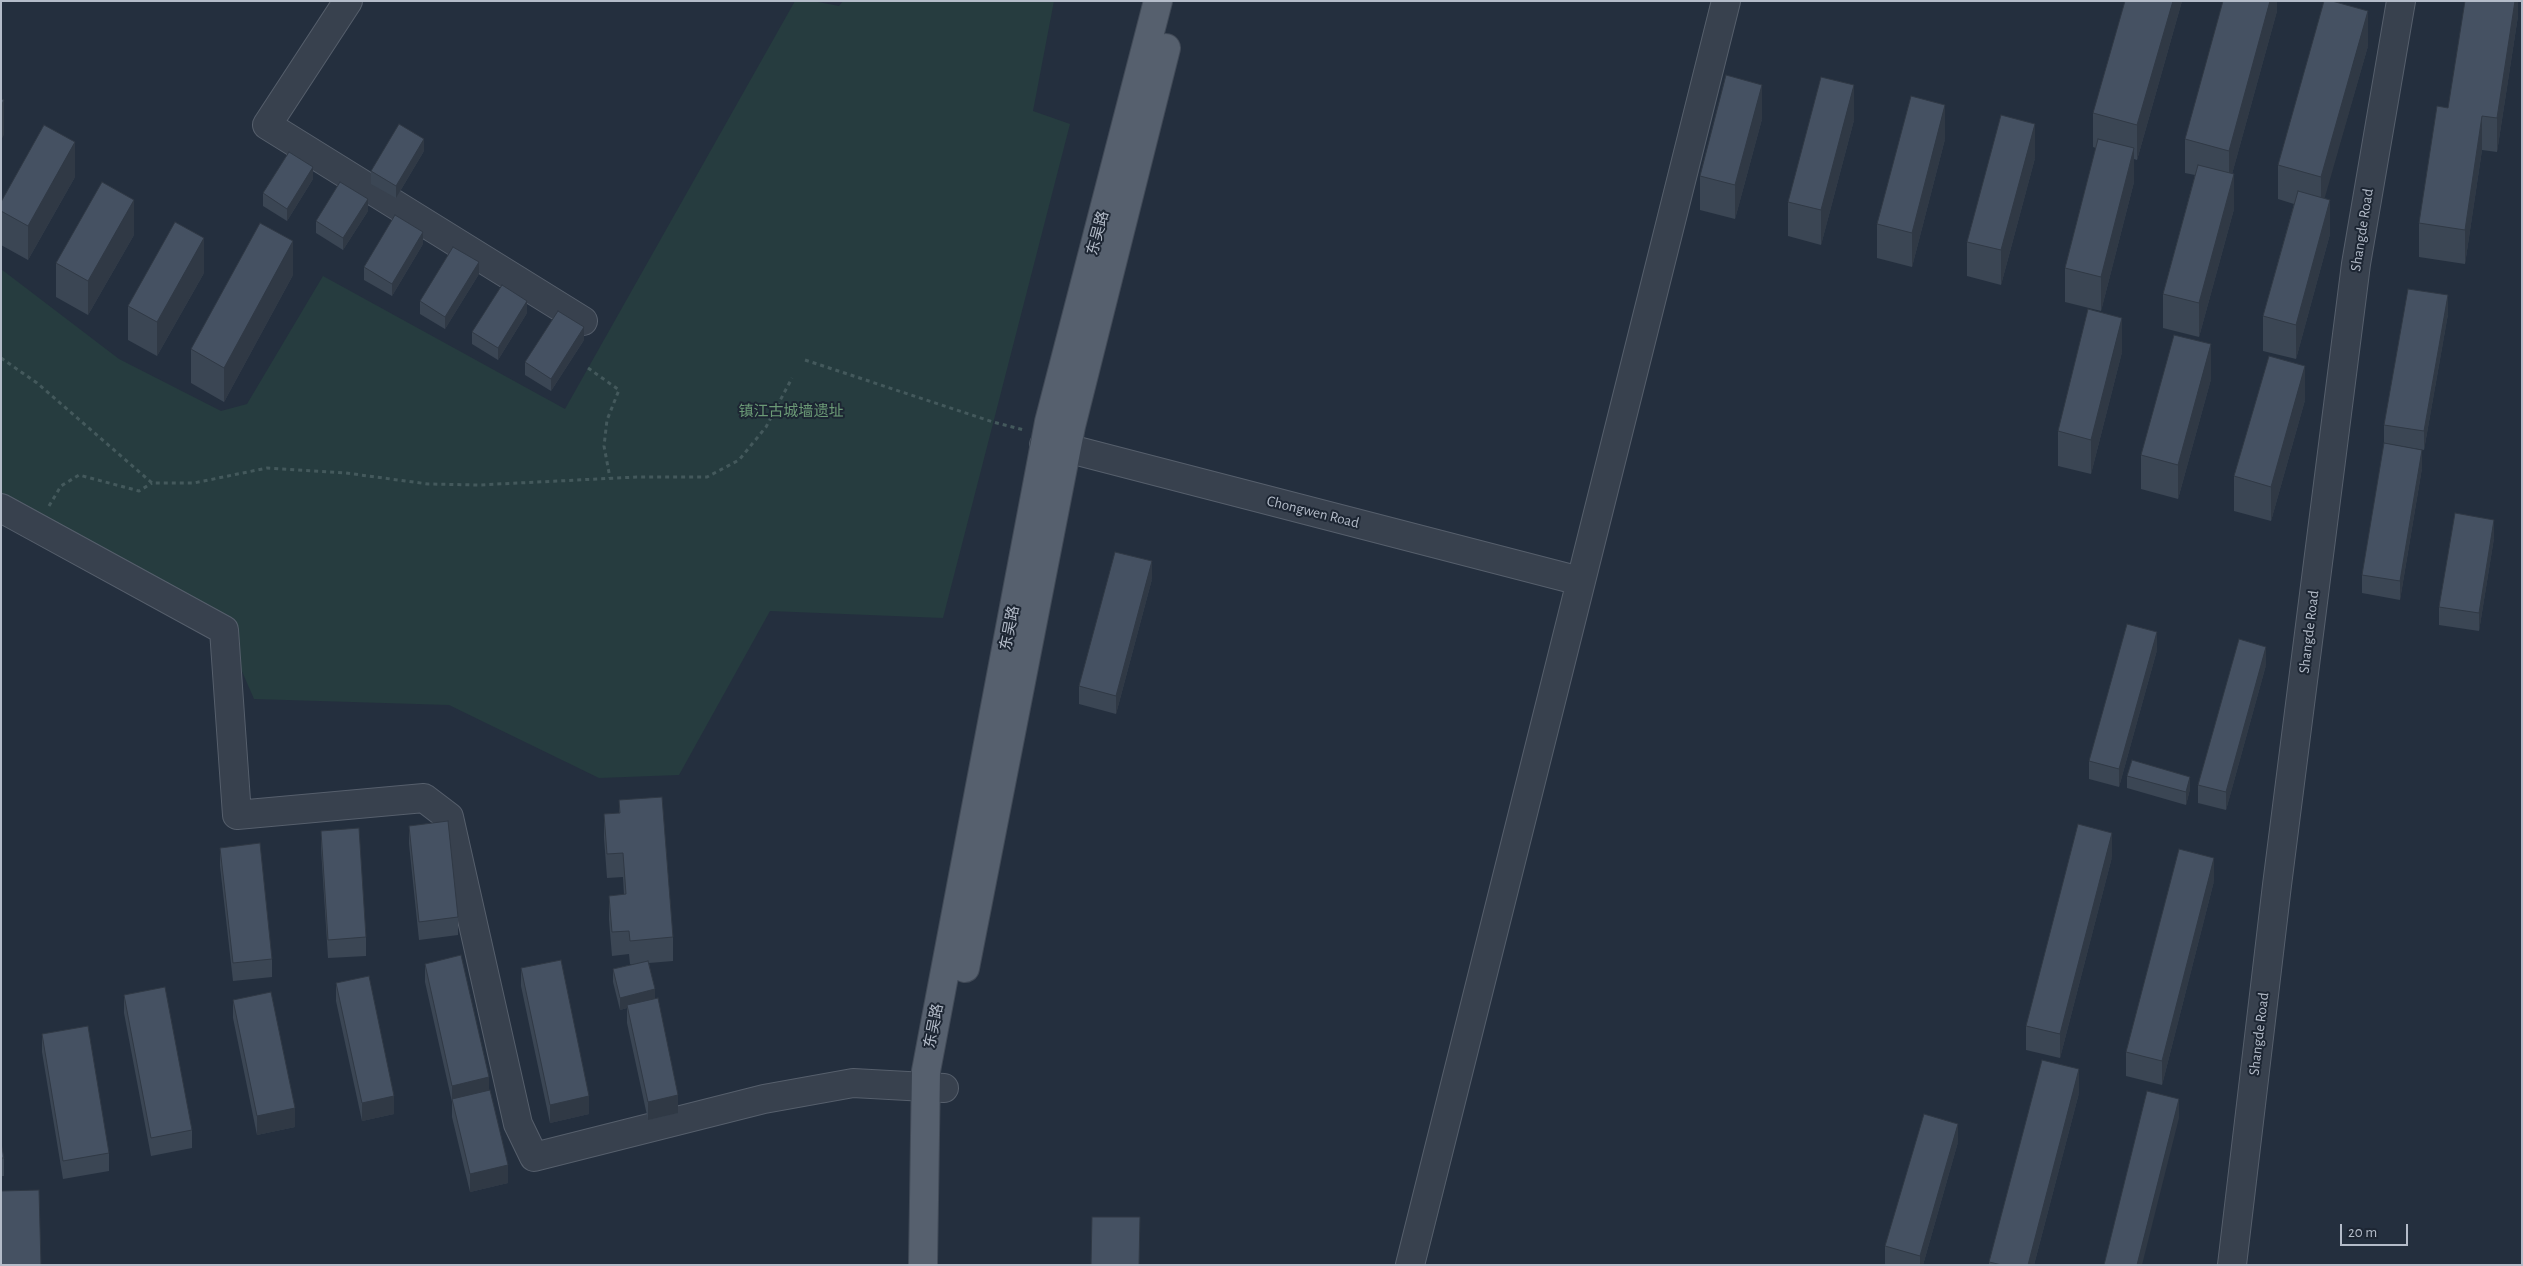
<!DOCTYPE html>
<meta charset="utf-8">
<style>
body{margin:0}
#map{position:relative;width:2523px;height:1266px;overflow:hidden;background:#242f3e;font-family:"Alegreya Sans",sans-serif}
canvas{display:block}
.frame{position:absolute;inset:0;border:2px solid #b4bcc9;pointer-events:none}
.scale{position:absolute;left:2340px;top:1224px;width:68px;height:22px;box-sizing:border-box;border:2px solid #b4bcc9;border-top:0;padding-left:6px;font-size:15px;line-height:18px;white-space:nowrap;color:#b4bcc9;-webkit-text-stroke:4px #1d2633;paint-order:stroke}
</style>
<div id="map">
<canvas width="2523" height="1266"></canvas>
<div class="frame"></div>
<div class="scale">20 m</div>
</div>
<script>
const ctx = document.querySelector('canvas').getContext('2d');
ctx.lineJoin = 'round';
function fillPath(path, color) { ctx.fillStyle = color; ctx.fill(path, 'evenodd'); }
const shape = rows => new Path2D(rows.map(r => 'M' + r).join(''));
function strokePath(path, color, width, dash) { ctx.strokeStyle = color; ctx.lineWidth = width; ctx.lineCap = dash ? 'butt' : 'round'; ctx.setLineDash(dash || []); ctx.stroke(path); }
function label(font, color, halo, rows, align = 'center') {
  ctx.font = font + ' "Alegreya Sans","Noto Sans SC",sans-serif'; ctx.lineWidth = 4; ctx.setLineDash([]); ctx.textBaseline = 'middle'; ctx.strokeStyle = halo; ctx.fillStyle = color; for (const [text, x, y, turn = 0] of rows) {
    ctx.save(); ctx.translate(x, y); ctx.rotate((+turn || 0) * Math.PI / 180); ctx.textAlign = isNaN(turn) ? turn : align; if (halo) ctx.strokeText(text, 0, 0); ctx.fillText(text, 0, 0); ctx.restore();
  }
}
const green = shape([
 [795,1,813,1,839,6,843,1,1054,1,1033,111,1070,124,943,618,770,611,679,775,599,778,449,705,254,699,224,630,1,508,1,269,119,359,221,411,247,404,323,276,565,409]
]);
const path = shape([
 [1,358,37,383,152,483,194,483,267,468,346,473,428,484,479,485,637,477,707,477,739,460,766,427,792,378],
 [805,360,993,422,1024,430],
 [588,368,619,390,607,420,604,446,610,478],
 [49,506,61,486,79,475,139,491,152,483]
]);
const minor = shape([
 [348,1,267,125,583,321],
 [1044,445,1066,448,1580,581],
 [1,508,224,630,237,815,424,798,449,817,518,1124,534,1157,764,1099,853,1083,944,1088],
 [1410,1265,1726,1],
 [2232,1265,2277,885,2356,264,2401,1]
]);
const major = shape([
 [965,968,1071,426,1166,48],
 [923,1265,926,1071,1049,422,1158,1]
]);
const wall = shape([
 [2182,1,2137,160,2134,159,2134,182,2101,311,2065,302,2065,268,2096,148,2093,147,2093,113],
 [2277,1,2277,11,2232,174,2234,209,2199,337,2163,328,2163,294,2195,175,2185,173,2185,139],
 [2518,1,2518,16,2497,152,2482,150,2465,264,2419,257,2419,223,2448,108],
 [2368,46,2324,198,2330,234,2296,359,2263,351,2263,316,2294,204,2278,199,2278,165],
 [1762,119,1735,219,1700,210,1700,176],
 [1854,120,1821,245,1788,236,1788,202],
 [1945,139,1912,267,1877,258,1877,224],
 [424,151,396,198,371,184,371,171],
 [2035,158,2001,285,1967,276,1967,242],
 [75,177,28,260,1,245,1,202],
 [313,179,287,221,263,206,263,193],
 [368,211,343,250,316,233,316,221],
 [134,235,88,315,56,297,56,263],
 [423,244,392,296,364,280,364,267],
 [204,273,157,356,128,340,128,306],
 [479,274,445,329,420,314,420,301],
 [293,275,224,402,191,383,191,349],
 [527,313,498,360,472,344,472,332],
 [2448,314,2424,450,2384,443,2384,425],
 [584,340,551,391,525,375,525,362],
 [2122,352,2091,474,2058,466,2058,431],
 [2211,379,2178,499,2141,489,2141,455],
 [2305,400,2271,521,2234,511,2234,476],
 [2422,468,2400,600,2362,593,2362,575],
 [2494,538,2479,631,2439,625,2439,607],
 [1152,579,1116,714,1079,704,1079,686],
 [2157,650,2119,787,2089,779,2089,761],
 [2266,665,2226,810,2198,803,2198,785],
 [2127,776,2190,789,2186,805,2127,788],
 [619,800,673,937,673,961,649,963,655,999,678,1113,648,1120,627,1023,627,1008,620,1010,613,982,613,969,634,964,630,964,629,954,612,956,609,920,609,896,624,895,623,877,607,878,604,838,604,814,619,813],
 [409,826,458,917,458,935,419,940,409,844],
 [321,831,366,937,366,956,328,958,321,849],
 [220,848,272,959,272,977,233,981,220,866],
 [2112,857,2060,1058,2026,1050,2026,1026],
 [2214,881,2162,1085,2126,1076,2126,1052],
 [425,964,489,1090,508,1183,470,1192,452,1117,452,1102,425,982],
 [521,968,589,1114,550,1123,521,986],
 [336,983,394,1114,362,1121,336,1001],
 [124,995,192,1130,192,1148,151,1156,124,1013],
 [233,1000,295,1127,257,1135,233,1018],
 [42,1034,109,1153,109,1171,63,1179,42,1052],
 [2079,1093,2034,1265,1989,1265,1989,1262],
 [1958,1142,1923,1265,1885,1264,1885,1246],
 [1,1143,4,1158,4,1176,1,1176]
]);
const shadedWall = shape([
 [2173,1,2182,1,2137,160,2137,125],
 [2270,1,2277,1,2277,11,2229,185,2229,151],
 [2515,1,2518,1,2518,16,2497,152,2497,118],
 [2368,11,2368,46,2321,211,2321,177],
 [1762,85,1762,119,1735,219,1735,185],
 [1854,85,1854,120,1821,245,1821,210],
 [4,100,4,135,1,140,1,106],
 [1945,105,1945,139,1912,267,1912,233],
 [2482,116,2482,150,2465,264,2465,230],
 [2035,124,2035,158,2001,285,2001,250],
 [424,139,424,151,396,198,396,186],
 [75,142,75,177,28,260,28,226],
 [2134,148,2134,182,2101,311,2101,277],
 [313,167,313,179,287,221,287,209],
 [2234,174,2234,209,2199,337,2199,303],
 [368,199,368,211,343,250,343,238],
 [134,200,134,235,88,315,88,281],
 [2330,200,2330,234,2296,359,2296,325],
 [423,232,423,244,392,296,392,284],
 [204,238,204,273,157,356,157,322],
 [293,241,293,275,224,402,224,368],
 [479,262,479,274,445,329,445,317],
 [2448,295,2448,314,2424,450,2424,431],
 [527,301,527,313,498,360,498,348],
 [2122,318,2122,352,2091,474,2091,440],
 [584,327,584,340,551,391,551,379],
 [2211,344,2211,379,2178,499,2178,465],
 [2305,366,2305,400,2271,521,2271,487],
 [2422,450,2422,468,2400,600,2400,581],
 [2494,520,2494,538,2479,631,2479,613],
 [1152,561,1152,579,1116,714,1116,696],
 [2157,632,2157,650,2119,787,2119,769],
 [2266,647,2266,665,2226,810,2226,792],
 [2190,777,2190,789,2186,805,2186,792],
 [2112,833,2112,857,2060,1058,2060,1034],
 [2214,858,2214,881,2162,1085,2162,1061],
 [655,989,655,1001,627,1005,627,1008,620,1010,620,998],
 [2079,1069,2079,1093,2034,1265,2028,1265],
 [489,1077,489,1095,452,1101,452,1086],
 [678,1095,678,1113,648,1120,648,1102],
 [394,1096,394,1114,362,1121,362,1103],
 [589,1096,589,1114,550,1123,550,1105],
 [2179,1099,2179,1118,2142,1265,2137,1265],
 [295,1108,295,1127,257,1135,257,1116],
 [1958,1124,1958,1142,1923,1265,1920,1265,1920,1256],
 [508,1165,508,1183,470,1192,470,1174]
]);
const building = shape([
 [2125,1,2173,1,2137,125,2093,113,2125,1],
 [2223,1,2270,1,2229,151,2185,139,2223,1],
 [2324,1,2332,1,2368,11,2321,177,2278,165,2324,1],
 [2465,1,2515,1,2497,118,2482,116,2465,230,2419,223,2437,106,2448,108,2465,1],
 [1726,75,1762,85,1735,185,1700,176,1726,75],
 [1821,77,1854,85,1821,210,1788,202,1821,77],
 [1911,96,1945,105,1912,233,1877,224,1911,96],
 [1,99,4,100,1,106,1,99],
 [2001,115,2035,124,2001,250,1967,242,2001,115],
 [399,124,424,139,396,186,371,171,399,124],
 [44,125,75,142,28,226,1,211,1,202,44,125],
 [2098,139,2134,148,2101,277,2065,268,2098,139],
 [289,152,313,167,287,209,263,193,289,152],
 [2198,165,2234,174,2199,303,2163,294,2198,165],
 [102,182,134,200,88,281,56,263,102,182],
 [340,182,368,199,343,238,316,221,340,182],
 [2298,191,2330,200,2296,325,2263,316,2298,191],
 [395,215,423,232,392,284,364,267,395,215],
 [175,222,204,238,157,322,128,306,175,222],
 [260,223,293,241,224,368,191,349,260,223],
 [453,247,479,262,445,317,420,301,453,247],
 [502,285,527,301,498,348,472,332,502,285],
 [2408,289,2448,295,2424,431,2384,425,2408,289],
 [2088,309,2122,318,2091,440,2058,431,2088,309],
 [558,311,584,327,551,379,525,362,558,311],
 [2174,335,2211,344,2178,465,2141,455,2174,335],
 [2269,356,2305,366,2271,487,2234,476,2269,356],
 [2384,443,2422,450,2400,581,2362,575,2384,443],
 [2455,513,2494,520,2479,613,2439,607,2455,513],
 [1115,552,1152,561,1116,696,1079,686,1115,552],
 [2127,624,2157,632,2119,769,2089,761,2127,624],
 [2239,639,2266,647,2226,792,2198,785,2239,639],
 [2132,760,2190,777,2186,792,2127,776,2132,760],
 [662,797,673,937,630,941,629,931,612,932,609,896,626,894,623,853,607,854,604,814,620,813,619,800,662,797],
 [448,821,458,917,419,922,409,826,448,821],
 [2078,824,2112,833,2060,1034,2026,1026,2078,824],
 [359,828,366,937,328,940,321,831,359,828],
 [260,843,272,959,233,963,220,848,260,843],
 [2179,849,2214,858,2162,1061,2126,1052,2179,849],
 [461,955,489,1077,452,1086,425,964,461,955],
 [561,960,589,1096,550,1105,521,968,561,960],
 [648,961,655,989,620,998,613,969,648,961],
 [369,976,394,1096,362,1103,336,983,369,976],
 [165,987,192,1130,151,1138,124,995,165,987],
 [271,992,295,1108,257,1116,233,1000,271,992],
 [658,998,678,1095,648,1102,627,1005,658,998],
 [88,1026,109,1153,63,1161,42,1034,88,1026],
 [2042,1060,2079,1069,2028,1265,2002,1265,1989,1262,2042,1060],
 [490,1090,508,1165,470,1174,452,1099,490,1090],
 [2147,1091,2179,1099,2137,1265,2104,1265,2147,1091],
 [1924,1114,1958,1124,1920,1256,1885,1246,1924,1114],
 [1,1143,4,1158,1,1158,1,1143],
 [39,1190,41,1265,1,1265,1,1191,39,1190],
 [1092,1217,1140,1217,1139,1265,1091,1265,1092,1217]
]);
const streetNames = [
 ["Shangde Road",2362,230,-81],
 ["东吴路",1098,233,-75],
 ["Chongwen Road",1313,512,14],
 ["东吴路",1010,628,-79],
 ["Shangde Road",2309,632,-83],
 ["东吴路",934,1026,-79],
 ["Shangde Road",2259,1034,-83]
];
const parkNames = [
 ["镇江古城墙遗址",791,411]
];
fillPath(green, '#263c3f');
strokePath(minor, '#565f6c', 30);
strokePath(major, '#414a57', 30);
strokePath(path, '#44595c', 3, [4, 4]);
strokePath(minor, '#38414e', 28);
strokePath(major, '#56606e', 28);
fillPath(wall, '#3b4654');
fillPath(shadedWall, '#303945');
fillPath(building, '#455162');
strokePath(building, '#303945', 1);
label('15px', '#b4bcc9', '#1d2633', streetNames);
label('15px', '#6b9a76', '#1d2633', parkNames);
</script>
